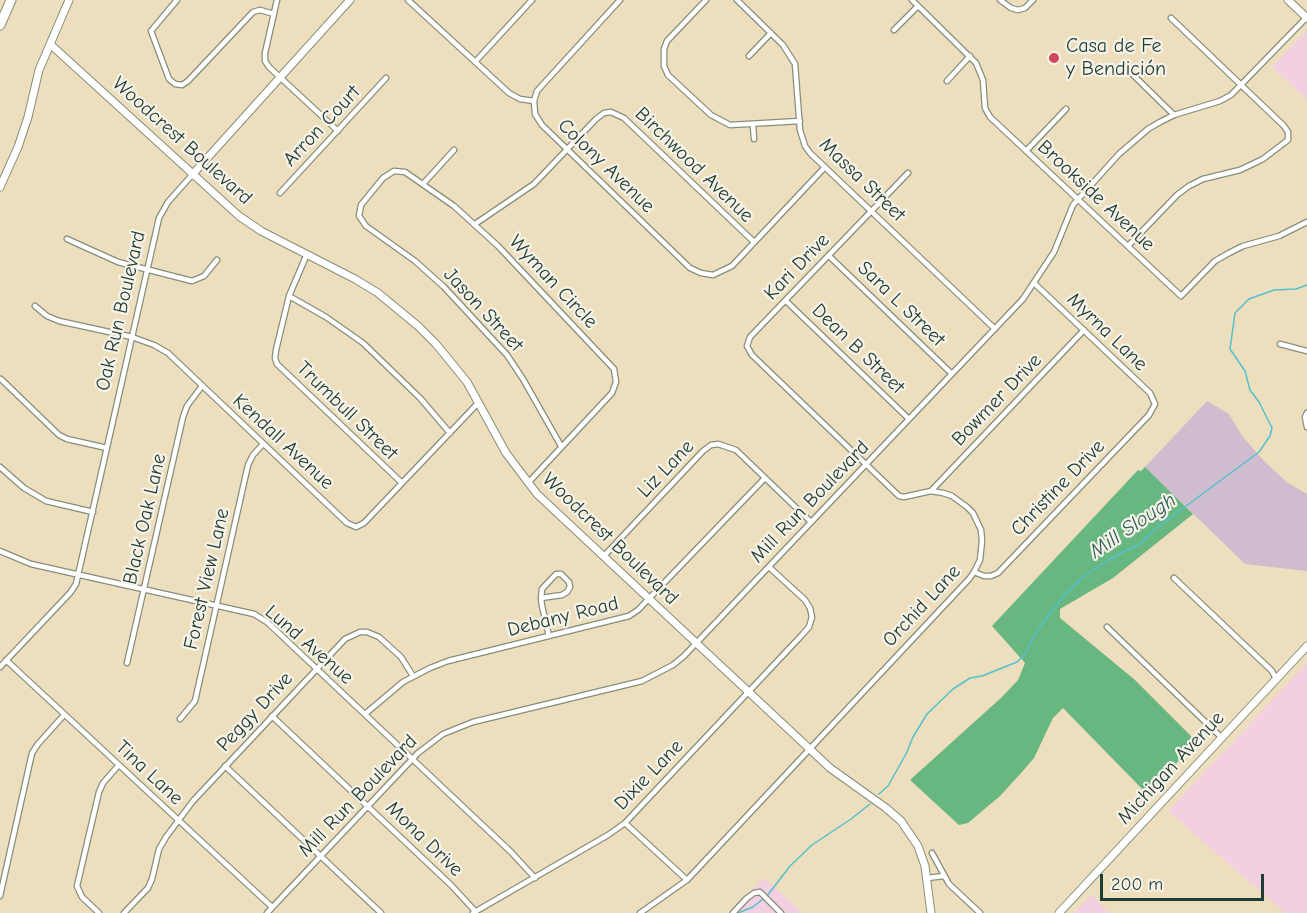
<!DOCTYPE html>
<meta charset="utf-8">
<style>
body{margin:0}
#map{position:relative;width:1307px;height:913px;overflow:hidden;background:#eddfbe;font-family:"Comic Neue",sans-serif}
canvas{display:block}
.scale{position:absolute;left:1100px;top:874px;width:164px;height:27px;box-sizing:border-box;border:3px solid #1f3d34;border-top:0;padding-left:8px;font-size:18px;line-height:21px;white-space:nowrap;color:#1f3d34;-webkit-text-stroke:4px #f7f3e8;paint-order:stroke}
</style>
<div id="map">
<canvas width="1307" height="913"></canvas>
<div class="scale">200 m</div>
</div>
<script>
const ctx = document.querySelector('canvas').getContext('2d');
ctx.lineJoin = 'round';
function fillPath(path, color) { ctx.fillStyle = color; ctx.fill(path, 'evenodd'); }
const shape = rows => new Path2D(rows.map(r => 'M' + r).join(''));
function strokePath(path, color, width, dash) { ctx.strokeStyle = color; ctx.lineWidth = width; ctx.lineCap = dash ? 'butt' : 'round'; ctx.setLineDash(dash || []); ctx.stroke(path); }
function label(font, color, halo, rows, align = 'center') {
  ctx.font = font + ' "Comic Neue",sans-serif'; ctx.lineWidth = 4.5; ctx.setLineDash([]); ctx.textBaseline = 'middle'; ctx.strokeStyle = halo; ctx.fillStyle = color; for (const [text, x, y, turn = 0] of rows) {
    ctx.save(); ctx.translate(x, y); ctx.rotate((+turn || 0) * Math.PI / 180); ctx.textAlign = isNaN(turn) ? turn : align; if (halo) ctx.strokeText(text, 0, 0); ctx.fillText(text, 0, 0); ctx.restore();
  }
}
const built = shape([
 [1307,30,1307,100,1272,67],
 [1307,663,1307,913,1285,913,1168,811],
 [764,878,795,906,802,913,785,913,762,890,752,890],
 [754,895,758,895,777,913,737,913],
 [1092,895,1110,913,1073,913]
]);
const industrial = shape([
 [1207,401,1229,414,1242,436,1265,462,1288,483,1307,494,1307,571,1245,564,1145,467]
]);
const forest = shape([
 [1145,467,1193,514,1113,578,1060,609,1060,618,1135,680,1197,742,1147,794,1063,708,1053,718,1034,758,1022,772,1000,796,968,823,959,825,910,780,1002,697,1018,680,1025,663,992,626,1138,470,1141,471]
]);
const stream = shape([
 [879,794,888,786,906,754,913,737,927,714,953,689,970,678,982,676,1017,662,1025,654,1037,631,1062,598,1082,578,1108,560,1141,543,1155,529,1259,452,1270,436,1272,428,1259,402,1250,390,1245,371,1230,349,1235,313,1249,299,1274,290,1296,289,1307,285],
 [767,896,790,866,812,845,851,819,870,804],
 [738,913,753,907,763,899]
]);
const street = shape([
 [177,0,151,31,169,79,175,84,182,85,188,81,253,12,260,10,274,14],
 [277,0,265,53,265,61,269,67,338,131],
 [408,0,509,93,520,99,534,101],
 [620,0,537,91,534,101,535,114,542,125,690,268,701,273,713,275,732,266,825,167],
 [706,0,667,41,664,49,664,66,668,75,711,115,730,125,800,121],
 [737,0,783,45,795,64,800,130,805,146,810,153,995,329],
 [912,0,976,63,983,80,985,108,990,117,1181,296,1215,261,1229,253,1243,246,1279,236,1307,222],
 [1000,0,1011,8,1018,10,1025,8,1033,0],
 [894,30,918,6],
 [749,56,771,33],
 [475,62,532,0],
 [1124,66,1174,115],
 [947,81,970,56],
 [753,125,754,139],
 [1026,151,1066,109],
 [423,184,454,150],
 [280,193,386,78],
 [475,224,534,184,596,119,604,113,611,112,624,118,754,242],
 [67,239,118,262,192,281,204,276,217,260],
 [1128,246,1177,195,1189,186,1203,179,1240,170,1263,159,1288,140,1288,132,1284,126,1171,18],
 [307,254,289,296,276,350,275,358,277,364,402,483],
 [829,256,952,374],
 [289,296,326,317,363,343,420,398,450,433],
 [786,301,909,419],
 [35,306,47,316,59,321,132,337,154,345,168,353,347,523,356,527,364,523,479,402],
 [1280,344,1307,351],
 [1,379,59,435,67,439,107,448],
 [1307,413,1305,417,1307,427],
 [0,467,24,488,46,501,93,512],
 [528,483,612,393,616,382,614,369,498,246,454,206,405,172,394,171,383,178,361,205,359,216,366,226,415,261,444,287,507,355,523,379,561,446],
 [931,491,1084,330],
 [0,551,31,564,254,614,267,622,511,852,535,878],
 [603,557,703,451,711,445,718,444,736,450,811,522],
 [974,572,984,576,991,576,998,573,1149,415,1155,404,1150,393,1035,284],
 [1174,578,1272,671,1276,679],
 [541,598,562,595,567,592,570,587,569,582,561,574,556,574,542,589,541,598,542,606,549,636],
 [1107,627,1222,738],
 [6,660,272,907],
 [127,663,183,417,187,406,202,386],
 [0,667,70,593,76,584,159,218,168,202,192,175],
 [365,714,403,682,430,668,448,661,629,616,638,610,765,478],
 [272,716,451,885,475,911],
 [180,719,195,701,248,465,253,455,263,444],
 [225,766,381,913],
 [625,823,687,880],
 [932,853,949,884,980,913],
 [927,878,944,876],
 [0,896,32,753,38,744,64,715],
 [99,913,82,897,77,886,99,792,103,783,118,766],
 [124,913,148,888,152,879,159,849,166,837,193,801,345,639,360,632,367,632,379,637,401,657,413,676],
 [267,913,418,753,443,734,473,722,642,681,673,665,684,656,1023,299,1054,252,1073,205,1119,154,1148,129,1160,122,1174,115,1220,101,1231,95,1307,17],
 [473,913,608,835,625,823,802,635,809,627,812,617,810,608,805,600,769,567],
 [640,913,687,880,969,579,974,572,980,560,982,541,981,530,973,513,967,507,952,496,943,493,931,491,904,497,899,496,752,355,747,346,750,337,908,173],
 [733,913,747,898,754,893,760,892,781,913]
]);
const secondary = shape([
 [1288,0,1307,18],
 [50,44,239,216,261,231,355,279,378,293,418,326,436,344,467,382,506,453,537,494,830,768,886,808,901,821,918,846,925,866,931,913],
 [192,175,350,0],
 [0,187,18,147,28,117,39,70,69,0],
 [1059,913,1307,646]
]);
const highway = shape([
 [0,25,11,0]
]);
const markers = [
 [1054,58,6,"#d1495b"]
];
const poiNames = [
 ["Casa de Fe",1066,46],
 ["y Bendición",1066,69]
];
const streetNames = [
 ["Arron Court",322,126,-47],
 ["Woodcrest Boulevard",182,141,42],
 ["Birchwood Avenue",694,165,44],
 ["Colony Avenue",606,166,44],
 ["Massa Street",862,180,44],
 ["Brookside Avenue",1096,196,43],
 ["Kari Drive",797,267,-46],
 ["Wyman Circle",553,282,47],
 ["Sara L Street",901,304,44],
 ["Jason Street",483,310,47],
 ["Oak Run Boulevard",121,311,-77],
 ["Myrna Lane",1107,332,44],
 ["Dean B Street",858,349,44],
 ["Bowmer Drive",997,400,-46],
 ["Trumbull Street",347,411,44],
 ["Kendall Avenue",283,442,43],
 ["Liz Lane",666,469,-46],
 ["Christine Drive",1058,488,-46],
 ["Mill Run Boulevard",810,502,-46],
 ["Black Oak Lane",145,519,-77],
 ["Woodcrest Boulevard",610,539,44],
 ["Forest View Lane",207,579,-77],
 ["Orchid Lane",922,606,-47],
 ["Debany Road",563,617,-14],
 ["Lund Avenue",309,645,41],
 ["Peggy Drive",255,712,-47],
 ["Michigan Avenue",1171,768,-47],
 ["Tina Lane",149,773,43],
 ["Dixie Lane",649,775,-46],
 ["Mill Run Boulevard",358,796,-46],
 ["Mona Drive",424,839,44]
];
const waterNames = [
 ["Mill Slough",1133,526,-34]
];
fillPath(built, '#f2cfe1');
fillPath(industrial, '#cfbdcf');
fillPath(forest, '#68b680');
strokePath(stream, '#53c1cb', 1.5);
strokePath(street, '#868e79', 7);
strokePath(secondary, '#868e79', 9);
strokePath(highway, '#868e79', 11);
strokePath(street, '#fff', 4.5);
strokePath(secondary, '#fff', 7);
strokePath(highway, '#fff', 9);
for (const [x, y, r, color] of markers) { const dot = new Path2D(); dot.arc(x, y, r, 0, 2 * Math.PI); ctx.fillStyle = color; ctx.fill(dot); strokePath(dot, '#f7f3e8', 2); }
label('20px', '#1f3d34', '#f7f3e8', poiNames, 'left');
label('20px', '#1f3d34', '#f7f3e8', streetNames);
label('italic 21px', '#2c5e5a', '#f7f3e8', waterNames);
</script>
